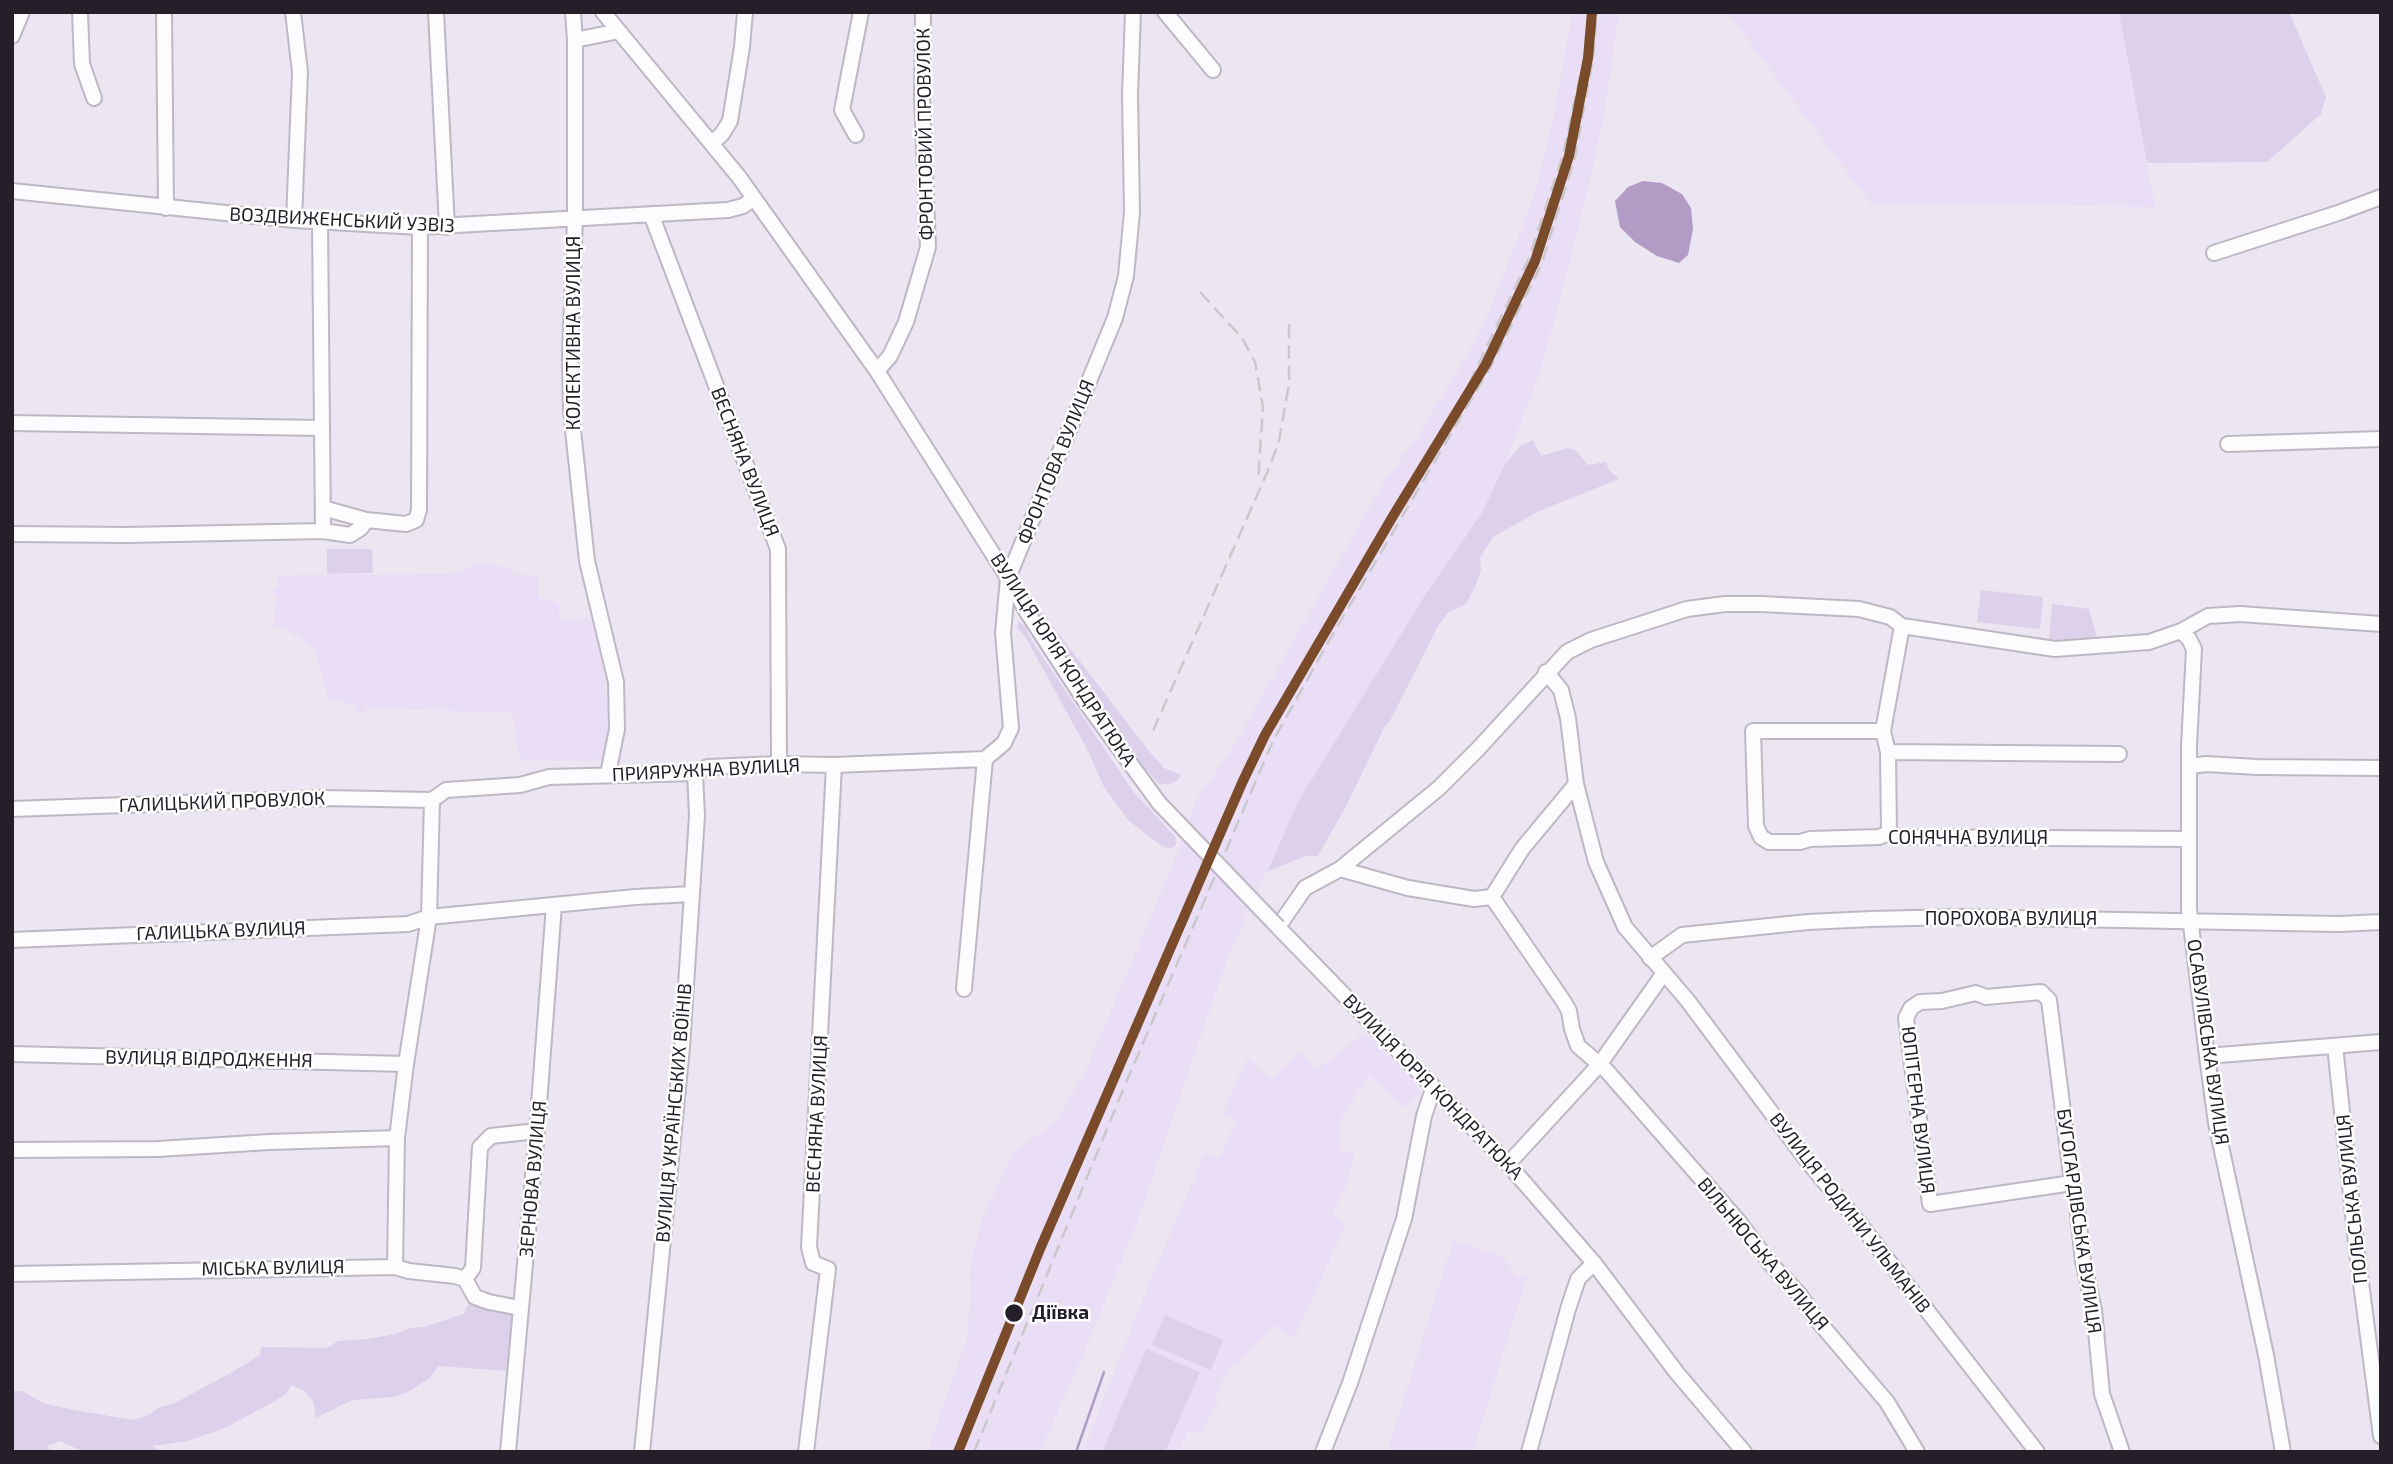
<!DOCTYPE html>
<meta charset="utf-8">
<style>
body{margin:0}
#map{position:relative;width:2393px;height:1464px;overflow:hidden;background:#ece6f3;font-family:"Exo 2",sans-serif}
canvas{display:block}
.frame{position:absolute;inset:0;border:14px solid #241f29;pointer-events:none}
</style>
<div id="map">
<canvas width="2393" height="1464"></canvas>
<div class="frame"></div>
</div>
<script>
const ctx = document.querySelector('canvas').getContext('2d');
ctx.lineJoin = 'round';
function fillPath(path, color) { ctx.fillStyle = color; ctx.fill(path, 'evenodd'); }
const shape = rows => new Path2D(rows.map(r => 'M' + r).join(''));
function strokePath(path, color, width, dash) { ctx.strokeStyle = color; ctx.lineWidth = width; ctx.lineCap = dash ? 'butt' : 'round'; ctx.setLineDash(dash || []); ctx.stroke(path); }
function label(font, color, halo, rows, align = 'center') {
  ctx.font = font + ' "Exo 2",sans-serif'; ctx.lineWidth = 5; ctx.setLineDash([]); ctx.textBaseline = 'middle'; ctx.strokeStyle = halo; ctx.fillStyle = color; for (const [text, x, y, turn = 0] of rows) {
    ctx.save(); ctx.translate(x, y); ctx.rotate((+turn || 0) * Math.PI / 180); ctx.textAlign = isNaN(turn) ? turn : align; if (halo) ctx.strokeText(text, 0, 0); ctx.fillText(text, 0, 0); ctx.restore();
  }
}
const built = shape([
 [1572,12,1619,12,1604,118,1576,238,1541,370,1505,464,1482,513,1427,592,1299,800,1228,957,1135,1228,1083,1355,1040,1452,927,1452,968,1335,971,1261,981,1221,1015,1150,1056,1122,1087,1067,1170,871,1195,802,1233,747,1382,485,1419,434,1472,347,1489,312,1536,190,1556,104],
 [1727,12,2119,12,2155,207,1870,203],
 [484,562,510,569,513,574,538,576,538,598,559,602,559,619,593,617,601,643,608,712,606,761,520,760,512,712,365,709,364,713,357,713,356,705,328,698,314,648,283,627,273,626,276,599,271,592,277,585,278,575,452,574],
 [1365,1032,1415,1083,1420,1092,1405,1107,1369,1076,1340,1121,1341,1150,1354,1153,1349,1180,1333,1214,1345,1226,1294,1339,1275,1325,1237,1366,1231,1365,1214,1397,1219,1400,1200,1433,1187,1432,1179,1452,1083,1452,1147,1288,1205,1153,1218,1159,1237,1120,1223,1113,1247,1058,1270,1079,1299,1052,1317,1070],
 [1453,1241,1499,1254,1520,1278,1527,1276,1473,1452,1387,1452]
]);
const green = shape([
 [2119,12,2289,12,2326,97,2321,114,2267,162,2147,163],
 [1533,440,1541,456,1568,448,1576,451,1588,465,1606,462,1609,470,1619,479,1539,511,1493,537,1480,558,1481,570,1475,587,1466,604,1449,612,1438,626,1390,721,1385,726,1346,806,1318,856,1305,856,1267,872,1299,800,1427,592,1482,513,1505,464,1520,446],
 [327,549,372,549,373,573,327,574],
 [1981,590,2043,597,2040,629,1977,622],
 [2052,604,2089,609,2097,638,2049,640],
 [1035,607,1038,607,1149,751,1164,768,1181,775,1178,780,1170,784,1159,784,1140,763,1075,672,1033,609],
 [1018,622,1024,625,1034,644,1132,790,1176,838,1176,845,1170,849,1159,844,1129,821,1104,787,1087,749,1026,638,1017,628],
 [471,1298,515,1312,510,1342,508,1371,438,1366,430,1378,406,1393,393,1397,352,1400,316,1418,313,1401,304,1391,291,1385,287,1393,275,1401,227,1427,188,1441,153,1446,161,1452,84,1452,60,1441,47,1446,51,1452,12,1452,12,1391,22,1391,46,1404,74,1410,134,1420,148,1415,160,1407,175,1403,234,1371,260,1355,261,1347,327,1348,338,1341,367,1339,396,1334,410,1328,424,1327,464,1314],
 [1165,1315,1223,1340,1211,1370,1152,1345],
 [1146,1349,1200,1372,1165,1452,1102,1452]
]);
const water = shape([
 [1643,181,1662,183,1682,194,1691,208,1693,229,1688,255,1679,263,1657,256,1635,242,1620,227,1615,201,1628,187]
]);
const stream = shape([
 [1076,1452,1104,1372]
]);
const minor = shape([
 [80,12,82,64,94,98],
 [164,12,166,208],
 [293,12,300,72,294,220],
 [436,12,447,227],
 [573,12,575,40,575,219,570,355,571,411,587,561,616,682,617,729,608,774],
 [603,12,739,177,877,371,1008,578,1027,612,1087,704,1159,803],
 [1165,12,1213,70],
 [12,36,22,12],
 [575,40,619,31],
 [856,135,842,110,861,12],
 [712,143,722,134,730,121,742,47,745,12],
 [12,191,294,220,420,227,728,210,743,206,753,199],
 [651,214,778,549,779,764],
 [320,222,323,531],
 [2214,253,2338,213,2381,197],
 [877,371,890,356,906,322,928,247,922,98,923,12],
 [12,423,321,428],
 [2228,444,2381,439],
 [323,508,366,520],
 [12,534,127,535,323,531,350,535,361,528,366,520,406,524,416,520,419,510,420,227],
 [2181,631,2189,639,2194,649,2189,746,2189,909,2207,1056,2216,1123,2266,1355,2283,1452],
 [1546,672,1561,690,1568,718,1576,784,1596,862,1625,927,1688,1001,1809,1163,1859,1223,2037,1452],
 [1883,731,1753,731,1756,826,1761,837,1769,842,1800,842,1810,839,1879,837,1889,833,1897,837,2189,839],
 [1888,752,2119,754],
 [2191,766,2206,764,2257,767,2381,768],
 [432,800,446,790,520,785,549,777,695,773,708,767,779,764,834,765,985,759],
 [12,809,324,798,432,800],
 [1889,833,1888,752,1883,731,1902,626],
 [1340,869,1408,888,1474,899,1492,897,1564,1002,1569,1011,1572,1029,1578,1046,1606,1070,1740,1223,1769,1262,1800,1295,1818,1321,1887,1402,1917,1452],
 [1492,897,1522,849,1576,784],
 [12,940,408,924,429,917,635,897,692,894],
 [1650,958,1682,935,1808,922,1871,919,1956,917,2339,924,2381,922],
 [964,989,985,759,1004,743,1011,728,1003,633,1008,578,1115,318,1126,276,1132,212,1130,94,1133,12],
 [2335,1046,2357,1252,2381,1436],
 [12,1054,406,1064],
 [2207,1056,2381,1042],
 [12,1150,158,1149,269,1142,397,1138],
 [1508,1164,1599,1065,1664,973],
 [2072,1183,1930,1204,1906,1018,1911,1008,1920,1002,1942,1001,1976,993,1986,997,2041,992,2049,1000,2072,1183,2076,1197,2083,1261,2094,1310,2102,1394,2122,1452],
 [395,1267,397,1138,406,1064,429,917,432,800],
 [12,1274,395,1267,409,1271,455,1276,465,1279,475,1297,489,1302,520,1308],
 [465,1279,473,1268,480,1147,491,1136,537,1131],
 [508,1452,537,1131,554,905],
 [642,1452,682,1047,697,816,695,773],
 [806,1452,828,1269,813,1263,809,1247,834,765],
 [1323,1452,1350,1383,1404,1219,1424,1116,1433,1089],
 [1529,1452,1568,1309,1578,1279,1594,1263],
 [1744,1452,1677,1373,1594,1263,1508,1164,1278,927,1305,888,1340,869,1439,788,1478,749,1567,652,1591,640,1687,609,1725,604,1761,604,1859,609,1890,617,1902,626,2055,649,2149,642,2181,631,2208,616,2240,614,2381,624]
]);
const rail = shape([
 [1200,292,1242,338,1255,362,1263,407,1258,481],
 [1469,384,1529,258,1563,155,1580,76],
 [1153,731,1270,466,1279,441,1289,384,1289,320],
 [974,1452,1125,1085,1273,741,1330,639,1491,366,1542,263,1575,157,1593,58,1597,12]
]);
const minorBridge = shape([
 [1159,803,1278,927]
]);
const rail1 = shape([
 [958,1452,1040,1249,1242,783,1265,735,1393,516,1486,364,1535,261,1569,156,1588,58,1592,12]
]);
const markers = [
 [1014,1313,10,"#241f29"]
];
const streetNames = [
 ["ФРОНТОВИЙ ПРОВУЛОК",925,134,-91],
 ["ВОЗДВИЖЕНСЬКИЙ УЗВІЗ",342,220,3],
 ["КОЛЕКТИВНА ВУЛИЦЯ",574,333,-90],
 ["ВЕСНЯНА ВУЛИЦЯ",745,462,69],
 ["ФРОНТОВА ВУЛИЦЯ",1056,462,-68],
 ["ВУЛИЦЯ ЮРІЯ КОНДРАТЮКА",1063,660,57],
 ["ПРИЯРУЖНА ВУЛИЦЯ",706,770,-3],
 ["ГАЛИЦЬКИЙ ПРОВУЛОК",222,802,-2],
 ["СОНЯЧНА ВУЛИЦЯ",1968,838],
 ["ПОРОХОВА ВУЛИЦЯ",2011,919],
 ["ГАЛИЦЬКА ВУЛИЦЯ",221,931,-2],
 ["ОСАВУЛІВСЬКА ВУЛИЦЯ",2208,1042,82],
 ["ВУЛИЦЯ ВІДРОДЖЕННЯ",209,1059,1],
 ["ВУЛИЦЯ ЮРІЯ КОНДРАТЮКА",1433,1087,46],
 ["ЮПІТЕРНА ВУЛИЦЯ",1918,1110,83],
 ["ВУЛИЦЯ УКРАЇНСЬКИХ ВОЇНІВ",674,1113,-85],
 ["ВЕСНЯНА ВУЛИЦЯ",817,1114,-87],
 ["ЗЕРНОВА ВУЛИЦЯ",533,1179,-85],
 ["ПОЛЬСЬКА ВУЛИЦЯ",2352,1199,-96],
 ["ВУЛИЦЯ РОДИНИ УЛЬМАНІВ",1850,1213,52],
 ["БУГОГАРДІВСЬКА ВУЛИЦЯ",2079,1221,82],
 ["ВІЛЬНЮСЬКА ВУЛИЦЯ",1763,1254,50],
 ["МІСЬКА ВУЛИЦЯ",273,1268,-1]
];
const stopNames = [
 ["Діївка",1032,1313]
];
fillPath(built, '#e9def5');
fillPath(green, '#ddd0eb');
fillPath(water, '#b29cc6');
strokePath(stream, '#b29cc6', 2.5);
strokePath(minor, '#bdb8c3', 18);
strokePath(minor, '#fcfbfd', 14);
strokePath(rail, '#cac8cc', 2.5, [14, 7]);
strokePath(minorBridge, '#bdb8c3', 18, []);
strokePath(minorBridge, '#fcfbfd', 14);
strokePath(rail1, '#7a4b2a', 10);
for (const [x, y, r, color] of markers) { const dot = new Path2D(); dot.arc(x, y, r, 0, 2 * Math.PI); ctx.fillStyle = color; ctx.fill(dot); strokePath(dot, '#fff', 2.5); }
label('19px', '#241f29', '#fff', streetNames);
label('bold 19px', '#241f29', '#fff', stopNames, 'left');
</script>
